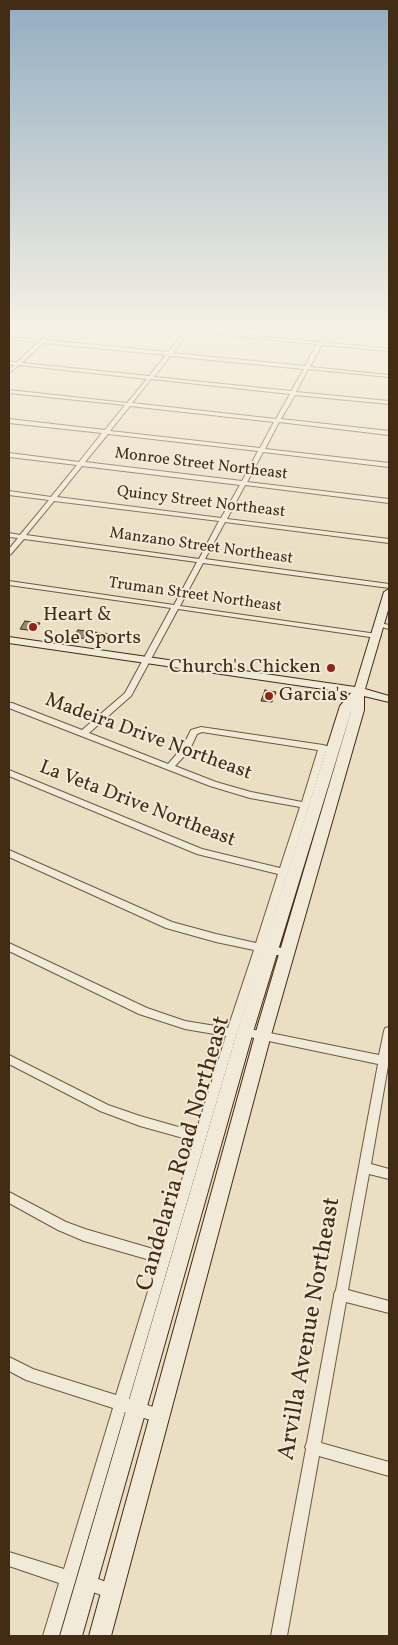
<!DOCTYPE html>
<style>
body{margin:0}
#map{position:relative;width:398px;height:1645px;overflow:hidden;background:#ebdfc3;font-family:Vollkorn,serif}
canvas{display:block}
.frame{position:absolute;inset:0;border:10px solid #422c13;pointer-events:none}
</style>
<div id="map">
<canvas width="398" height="1645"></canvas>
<div class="frame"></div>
</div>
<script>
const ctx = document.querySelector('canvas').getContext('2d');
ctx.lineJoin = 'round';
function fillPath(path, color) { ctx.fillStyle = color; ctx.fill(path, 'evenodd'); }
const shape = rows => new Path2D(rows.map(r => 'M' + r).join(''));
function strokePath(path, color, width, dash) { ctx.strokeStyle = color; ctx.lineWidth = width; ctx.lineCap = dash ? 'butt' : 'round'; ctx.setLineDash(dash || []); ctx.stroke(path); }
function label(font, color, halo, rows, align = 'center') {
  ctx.font = font + ' Vollkorn,serif'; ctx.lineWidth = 4; ctx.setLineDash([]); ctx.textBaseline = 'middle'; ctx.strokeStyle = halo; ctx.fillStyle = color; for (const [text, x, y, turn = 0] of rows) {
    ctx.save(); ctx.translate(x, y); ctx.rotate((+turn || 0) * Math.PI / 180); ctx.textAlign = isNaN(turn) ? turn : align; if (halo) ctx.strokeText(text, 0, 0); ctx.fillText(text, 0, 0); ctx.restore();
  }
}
const building = shape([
 [25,621,40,623,35,631,20,629,25,621],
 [78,630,110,634,106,642,73,637,78,630],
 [265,690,276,692,272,702,261,701,265,690]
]);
const street = shape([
 [54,327,59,327,46,340,168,352,185,332,147,327,187,329,188,327,193,327,191,330,319,342,327,327,331,327,323,342,389,349,389,351,322,345,310,367,389,375,389,377,308,369,296,392,389,401,389,404,295,395,281,419,389,431,389,435,279,422,265,449,389,463,389,467,263,452,247,482,389,499,389,503,245,485,227,519,389,539,389,543,225,522,205,559,389,584,389,588,203,563,180,606,377,634,381,636,377,638,178,609,131,696,89,733,168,764,182,748,191,730,201,727,323,745,330,747,331,749,330,751,326,751,265,945,287,949,290,950,292,953,290,956,287,957,263,952,236,1036,129,1399,165,1411,167,1416,165,1421,160,1423,125,1412,59,1636,43,1636,59,1583,9,1566,9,1552,64,1569,113,1408,26,1380,9,1371,9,1357,33,1369,116,1395,157,1262,84,1241,58,1230,9,1203,9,1192,66,1222,85,1229,160,1251,194,1141,140,1126,100,1111,9,1064,9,1055,108,1105,140,1116,196,1132,226,1036,185,1029,139,1014,9,951,9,943,147,1008,185,1021,228,1028,254,950,216,942,166,928,9,857,9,850,172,922,216,934,256,943,278,874,197,854,9,776,9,770,202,849,280,868,300,807,250,798,210,786,9,708,9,703,12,703,82,730,125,693,171,608,9,585,9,581,174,605,197,562,24,539,11,554,9,555,9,549,18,538,9,537,9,533,20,535,49,500,9,495,9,491,51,497,77,465,9,457,9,453,79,462,102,433,9,423,9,419,105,430,125,405,9,393,9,390,127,403,147,379,19,365,9,373,9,370,14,365,9,364,9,362,17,362,38,342,9,339,9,337,41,340,54,327],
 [189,332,317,344,305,366,173,353,189,332],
 [43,343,166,355,149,376,22,363,43,343],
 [170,356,304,369,291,391,154,377,170,356],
 [151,379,290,394,276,419,132,403,151,379],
 [130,406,274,422,260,448,110,431,130,406],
 [108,434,258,451,242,481,85,462,108,434],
 [82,466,240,485,221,518,57,497,82,466],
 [54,501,219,521,199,559,26,535,54,501],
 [202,732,318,750,302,802,251,792,216,782,175,766,189,751,197,734,202,732],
 [384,327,389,327,389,329,384,328,384,327],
 [380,623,389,625,389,629,378,626,378,624,380,623],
 [389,1027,389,1066,388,1066,371,1164,389,1169,389,1179,369,1174,348,1290,389,1301,389,1313,346,1302,321,1443,389,1462,389,1476,319,1456,287,1636,271,1636,306,1449,305,1447,307,1442,334,1296,334,1294,336,1290,378,1064,245,1036,241,1035,240,1032,241,1029,245,1028,379,1055,384,1031,385,1028,389,1027],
 [87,1575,117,1586,120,1591,117,1596,112,1599,82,1588,79,1583,82,1578,87,1575]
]);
const secondary = shape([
 [389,589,389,607,365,689,389,696,389,702,364,696,364,710,271,1035,111,1636,89,1636,255,1035,353,705,253,1032,82,1636,60,1636,237,1032,340,706,351,693,9,643,9,637,355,687,384,592,389,589]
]);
const markers = [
 [33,627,5,"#8f2418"],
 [331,668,5,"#8f2418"],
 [269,696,5,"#8f2418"]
];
const farStreetnames = [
 ["Monroe Street Northeast",201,465,7],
 ["Quincy Street Northeast",201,503,7],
 ["Manzano Street Northeast",201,547,8],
 ["Truman Street Northeast",195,596,8]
];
const poiNames = [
 ["Heart &",43,616],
 ["Sole Sports",43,639],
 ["Church's Chicken",321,668,"right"],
 ["Garcia's",279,696]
];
const streetNames = [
 ["Madeira Drive Northeast",148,738,20],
 ["La Veta Drive Northeast",137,805,21]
];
const nearStreetnames = [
 ["Candelaria Road Northeast",185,1154,-74],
 ["Arvilla Avenue Northeast",311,1329,-80]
];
fillPath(building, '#9a896f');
strokePath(building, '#422c13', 1);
strokePath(street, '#6c593f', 2);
strokePath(secondary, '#422c13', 2);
fillPath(street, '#f2ead8');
fillPath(secondary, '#f2ead8');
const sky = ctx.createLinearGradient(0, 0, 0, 558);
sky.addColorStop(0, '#92adc1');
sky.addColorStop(0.59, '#f6f1e4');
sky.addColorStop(1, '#f6f1e400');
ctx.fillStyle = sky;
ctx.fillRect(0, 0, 398, 558);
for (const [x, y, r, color] of markers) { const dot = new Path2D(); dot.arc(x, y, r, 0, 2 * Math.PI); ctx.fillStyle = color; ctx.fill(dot); strokePath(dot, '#f2ead8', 2); }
label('16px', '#422c13', '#f2ead8', farStreetnames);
label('20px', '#422c13', '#f2ead8', poiNames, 'left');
label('20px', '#422c13', '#f2ead8', streetNames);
label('24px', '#422c13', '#f2ead8', nearStreetnames);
</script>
